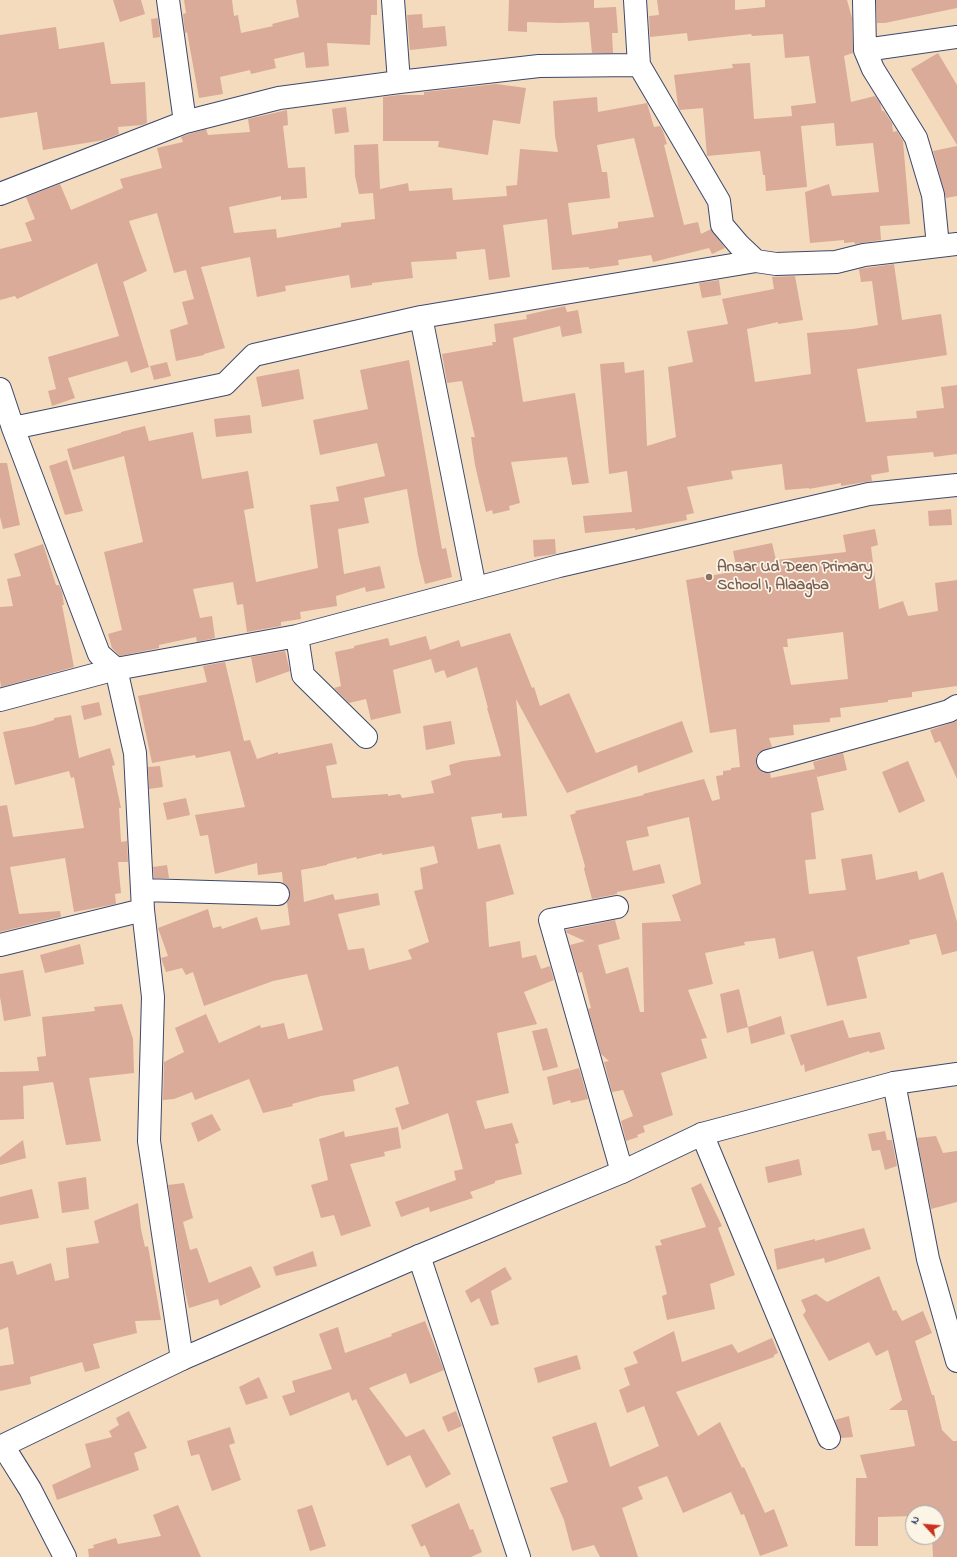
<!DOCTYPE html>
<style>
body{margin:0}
#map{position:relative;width:957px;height:1557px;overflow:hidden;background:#f4dbbd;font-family:"Indie Flower",sans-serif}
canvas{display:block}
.north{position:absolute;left:905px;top:1505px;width:40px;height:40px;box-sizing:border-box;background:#fcf5e5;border:1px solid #a2a6af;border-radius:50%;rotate:296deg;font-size:11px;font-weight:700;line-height:16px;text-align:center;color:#1b2f5e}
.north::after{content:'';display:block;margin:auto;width:14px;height:18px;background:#c8321e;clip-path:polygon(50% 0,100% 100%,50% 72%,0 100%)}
</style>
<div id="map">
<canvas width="957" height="1557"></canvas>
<div class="north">N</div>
</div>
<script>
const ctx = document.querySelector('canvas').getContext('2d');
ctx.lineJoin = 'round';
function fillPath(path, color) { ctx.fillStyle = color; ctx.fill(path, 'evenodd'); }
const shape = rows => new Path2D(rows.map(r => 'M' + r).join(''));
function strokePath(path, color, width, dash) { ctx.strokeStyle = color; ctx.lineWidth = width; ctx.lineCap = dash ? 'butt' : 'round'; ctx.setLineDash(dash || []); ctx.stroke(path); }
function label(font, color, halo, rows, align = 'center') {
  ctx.font = font + ' "Indie Flower",sans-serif'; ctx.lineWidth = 3.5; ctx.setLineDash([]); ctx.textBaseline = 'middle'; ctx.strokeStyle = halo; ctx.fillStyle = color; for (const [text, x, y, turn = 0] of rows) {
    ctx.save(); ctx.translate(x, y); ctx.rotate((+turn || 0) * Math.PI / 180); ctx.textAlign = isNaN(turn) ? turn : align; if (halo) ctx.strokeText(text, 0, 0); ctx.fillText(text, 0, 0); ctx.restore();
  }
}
const building = shape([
 [113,0,141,0,145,14,120,22],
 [184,0,232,0,234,16,238,15,241,33,273,26,272,24,299,17,296,0,377,0,377,15,371,15,370,45,327,43,329,66,306,68,304,52,274,59,276,68,251,74,250,70,220,77,223,94,199,98,187,32,185,33,183,14,186,13],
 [509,0,594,0,594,8,616,7,618,33,612,33,613,53,592,53,589,22,559,23,527,22,527,32,508,31],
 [657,0,735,0,735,10,765,7,765,0,847,0,852,18,853,53,844,56,851,102,875,96,880,103,882,111,884,111,892,123,893,132,897,131,903,141,910,224,880,226,881,240,855,244,854,242,844,243,844,240,810,243,805,192,829,184,832,196,879,192,873,143,836,146,834,123,801,126,807,187,766,191,765,175,763,175,760,151,707,156,703,108,680,110,678,106,674,75,733,68,732,64,750,63,754,119,792,116,791,106,816,103,809,56,785,58,783,34,752,36,751,34,688,41,687,33,650,37,649,16,659,15],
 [876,0,957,0,957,8,885,23,877,23],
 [422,14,423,28,445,26,447,46,410,50,407,15],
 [158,18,160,37,153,38,151,19],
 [56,27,59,49,104,42,111,84,145,82,147,123,142,125,118,127,119,134,104,140,43,150,37,112,0,118,0,35],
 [938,53,957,85,957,145,911,69],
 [496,84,526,88,520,124,493,120,488,155,438,147,439,141,383,141,383,97,399,95,424,95,424,92],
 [597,97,598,112,647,103,654,127,660,126,663,131,667,144,664,145,684,225,698,222,701,234,711,229,725,248,712,254,709,248,653,262,651,255,618,260,619,265,589,269,589,267,552,270,547,219,503,225,510,277,489,280,485,249,456,252,457,259,411,262,413,278,372,283,372,285,351,288,349,275,285,286,286,291,257,297,250,257,201,267,225,348,204,354,204,355,176,361,170,330,188,324,182,302,194,299,186,270,174,273,157,213,129,221,147,271,123,282,149,367,131,373,127,361,68,378,75,398,52,406,48,391,56,389,48,357,119,336,97,263,17,299,15,296,0,300,0,249,32,241,25,223,35,219,26,197,60,184,71,210,123,188,120,179,162,168,157,148,183,142,181,137,189,134,206,129,208,135,250,132,248,119,287,110,288,125,283,126,288,168,305,167,307,198,281,200,281,196,229,207,234,233,276,229,277,238,341,227,341,223,375,219,373,193,359,194,355,176,354,145,378,144,380,189,408,183,409,191,452,188,453,200,507,196,506,186,517,185,520,149,558,152,555,136,553,101],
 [634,138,654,217,618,222,618,228,572,235,568,203,610,198,607,172,602,172,597,145],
 [346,107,349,132,335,134,332,109],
 [957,146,957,196,946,198,933,151],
 [894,264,902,320,941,314,947,355,857,369,866,422,917,418,916,411,944,408,941,387,957,385,957,454,934,457,933,452,887,456,889,472,871,475,872,481,841,486,841,483,809,489,809,488,785,490,782,464,731,471,733,479,687,487,694,513,686,515,687,520,635,530,635,528,585,533,583,516,632,512,627,471,609,474,600,364,624,362,625,373,644,370,647,446,676,437,668,367,693,362,687,331,728,324,722,299,774,289,772,277,795,276,803,320,778,324,778,322,747,329,755,382,811,374,807,333,853,329,878,325,872,281,861,282,859,269],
 [719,280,721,295,702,298,699,283],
 [565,306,567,312,578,310,582,333,562,337,560,326,513,338,523,402,575,393,589,483,572,485,567,457,511,462,520,503,509,506,510,510,493,514,492,510,486,512,475,465,471,437,475,437,462,381,447,383,442,354,493,345,492,342,496,342,494,324,527,319,526,315],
 [409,360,442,549,446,548,452,577,425,584,418,555,407,489,364,498,369,523,338,529,344,574,380,566,385,588,366,592,365,587,336,596,337,606,300,612,301,619,281,622,281,626,247,632,243,604,237,605,233,582,193,589,200,618,212,616,215,638,197,642,196,637,159,645,159,648,120,656,112,648,108,634,122,630,104,552,143,542,124,456,73,470,67,449,121,433,121,432,145,426,149,441,193,432,202,479,248,471,254,508,244,510,256,582,318,568,310,505,339,501,336,487,385,476,377,443,320,455,313,420,368,409,360,370],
 [167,362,171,376,154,380,150,366],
 [299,369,304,399,262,407,256,377],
 [250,415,252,433,216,437,214,419],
 [67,460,83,511,65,515,49,466],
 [0,463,7,463,20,525,3,529,0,517],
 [951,509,952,525,929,526,928,511],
 [875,529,878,545,871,547,879,609,903,601,908,616,938,611,935,583,957,580,957,686,912,692,912,697,888,700,888,702,840,708,841,717,830,718,830,722,793,725,794,735,769,738,772,747,759,753,756,757,756,764,760,770,764,773,770,773,771,778,815,769,824,810,811,813,816,859,805,860,809,894,846,890,841,859,872,854,876,880,917,871,919,880,943,872,957,922,957,951,942,955,936,934,909,940,910,944,857,957,867,998,827,1006,813,951,779,959,775,938,744,942,745,945,705,953,713,984,688,990,707,1038,701,1039,707,1058,661,1073,673,1115,643,1126,645,1132,637,1135,638,1137,626,1141,621,1121,633,1116,623,1090,612,1092,604,1062,609,1061,601,1054,588,1009,591,1008,582,972,578,973,570,945,585,941,567,933,566,930,615,920,620,939,598,945,606,974,628,967,640,1012,644,1012,642,923,681,921,672,895,701,884,689,817,647,827,649,836,626,841,633,871,660,864,665,883,617,892,617,894,592,899,584,869,585,866,570,815,576,813,575,811,644,795,643,794,704,779,712,801,720,799,716,776,723,775,723,771,731,770,731,768,740,767,736,729,710,733,686,580,737,571,733,551,772,543,776,560,846,552,843,535],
 [843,632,848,679,791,685,783,647,788,647,787,639],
 [555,539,556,554,534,557,533,540],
 [43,544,56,585,59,585,62,592,64,605,62,605,74,667,1,687,0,680,0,607,13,606,7,579,21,576,14,554],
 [510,633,532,688,534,687,540,706,569,693,596,753,682,721,693,752,638,773,637,765,567,793,516,699,527,816,502,818,502,813,471,817,478,849,500,844,514,894,486,902,489,947,520,941,522,958,536,955,541,969,550,966,554,980,524,992,537,1024,497,1033,509,1093,476,1101,485,1129,512,1123,519,1143,515,1144,522,1174,495,1181,495,1183,470,1192,473,1198,430,1212,429,1207,401,1217,395,1202,456,1180,454,1171,463,1169,448,1113,402,1130,395,1108,409,1104,398,1066,353,1080,355,1091,321,1096,292,1104,293,1106,263,1113,249,1079,195,1100,192,1092,174,1099,163,1100,164,1062,184,1052,175,1028,206,1014,219,1043,260,1025,261,1028,284,1023,288,1039,323,1030,307,974,273,981,204,1006,193,972,186,975,182,968,166,972,161,958,168,956,158,928,208,909,213,928,221,926,222,929,257,917,261,930,290,925,287,902,290,894,289,888,283,883,282,872,258,875,257,863,215,874,208,835,200,836,195,815,245,807,230,751,196,758,195,755,152,763,138,696,207,682,203,666,225,662,244,741,250,740,257,759,278,752,278,754,332,743,337,764,326,766,332,798,388,794,388,796,400,794,402,798,434,793,431,781,451,775,449,765,463,761,501,756,487,708,488,708,477,667,447,678,444,670,435,673,431,659,393,670,401,713,371,720,366,699,349,703,334,688,341,686,335,652,354,648,354,646,388,638,390,646,426,636,430,650,459,640,461,647],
 [434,846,438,863,420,868,423,889,414,891,429,942,408,950,412,959,369,970,364,948,348,950,338,914,380,905,378,893,335,900,333,894,304,902,301,870,327,865,327,864,356,857,357,859,382,853,382,855],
 [285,651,290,671,256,683,251,657],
 [99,702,102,715,84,720,81,706],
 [71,715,79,758,110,748,115,765,112,766,121,808,119,808,121,842,127,841,128,862,118,862,121,893,115,894,116,904,74,912,65,858,10,867,19,914,60,911,61,917,0,932,0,806,7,805,13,837,84,828,74,777,71,778,69,771,15,785,3,732,34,726,54,720,54,718],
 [451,721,455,744,426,750,423,726],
 [957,721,957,779,940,741,935,743,930,730],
 [843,753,847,770,817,777,813,762],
 [908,761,925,801,899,813,882,772],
 [160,766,163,787,149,789,148,767],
 [186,798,190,815,167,820,163,803],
 [167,865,169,878,154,878,153,867],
 [80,944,84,964,45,973,40,955],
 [23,970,31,1016,4,1021,0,997,0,974],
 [739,989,748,1027,781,1016,785,1034,751,1044,748,1027,727,1033,720,994],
 [122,1004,133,1039,134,1073,89,1078,101,1141,66,1145,53,1082,23,1086,24,1119,0,1120,0,1072,39,1071,37,1057,46,1056,42,1017,95,1011,94,1007],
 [843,1020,849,1038,880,1032,885,1049,870,1053,869,1051,805,1072,804,1064,801,1066,790,1035],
 [547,1028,558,1067,543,1071,532,1031],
 [579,1068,588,1099,571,1103,570,1100,553,1105,547,1077],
 [212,1114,221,1130,198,1142,191,1123],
 [398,1127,401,1148,384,1152,385,1156,350,1164,371,1226,341,1236,334,1215,321,1218,311,1185,328,1180,319,1139,344,1131,345,1137],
 [885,1131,887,1140,892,1140,897,1166,885,1170,880,1150,872,1151,868,1134],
 [936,1136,943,1153,957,1151,957,1202,931,1209,917,1138],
 [23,1140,26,1158,0,1165,0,1157],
 [799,1159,802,1175,768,1183,765,1167],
 [86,1177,89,1209,62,1213,58,1182],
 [184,1183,193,1218,183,1222,190,1250,197,1248,209,1283,251,1266,261,1287,220,1306,218,1299,189,1308,184,1287,168,1185],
 [701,1183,722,1226,718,1228,735,1275,710,1284,715,1309,667,1320,662,1296,667,1294,655,1246,662,1245,660,1240,706,1227,691,1188],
 [32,1189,39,1218,0,1225,0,1197],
 [138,1203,141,1229,145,1247,148,1246,161,1320,135,1321,137,1333,93,1344,100,1368,85,1372,82,1362,30,1377,31,1384,0,1391,0,1366,14,1364,8,1327,0,1330,0,1264,13,1261,17,1275,51,1263,55,1281,69,1278,66,1248,99,1243,94,1221],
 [864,1228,871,1249,825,1263,824,1258,777,1270,774,1249,815,1239,815,1241],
 [313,1251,317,1266,276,1276,273,1267],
 [505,1267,512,1279,491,1291,499,1324,491,1326,479,1298,471,1303,465,1291],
 [879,1276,893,1311,896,1310,902,1321,923,1311,932,1333,915,1341,932,1395,934,1395,942,1430,953,1441,957,1441,957,1557,933,1557,932,1537,937,1537,937,1513,913,1513,913,1516,878,1517,878,1546,855,1546,856,1478,867,1478,860,1455,915,1446,907,1410,889,1410,902,1400,888,1350,876,1356,869,1342,829,1361,803,1315,806,1311,801,1300,816,1294,827,1302],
 [425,1321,444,1370,410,1384,406,1373,369,1388,406,1437,424,1429,451,1474,426,1488,410,1455,387,1466,356,1399,352,1401,349,1392,290,1416,282,1396,295,1392,292,1381,332,1369,319,1334,338,1327,345,1353,392,1336,391,1334],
 [674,1331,682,1362,732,1344,738,1353,772,1338,778,1353,774,1355,774,1357,676,1392,698,1436,720,1422,742,1468,744,1467,765,1513,774,1509,788,1546,760,1556,744,1514,741,1515,731,1492,683,1513,667,1476,638,1487,643,1499,622,1508,638,1557,600,1557,594,1545,572,1551,564,1520,550,1488,568,1482,552,1437,596,1422,610,1467,659,1446,644,1406,627,1413,619,1390,630,1385,624,1368,638,1363,633,1352],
 [577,1355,581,1369,538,1383,534,1368],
 [259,1377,268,1398,246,1405,239,1387],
 [129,1411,147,1448,134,1453,139,1470,57,1500,52,1485,91,1467,85,1444,112,1437,109,1431,119,1425,116,1418],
 [456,1411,462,1426,448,1432,442,1417],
 [849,1416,853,1437,841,1438,835,1420],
 [230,1427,235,1443,229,1445,241,1480,212,1491,199,1454,191,1456,187,1441],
 [459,1503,470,1530,473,1529,482,1552,471,1557,430,1557,425,1545,421,1547,411,1525],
 [178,1505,201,1557,89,1557,88,1549,94,1548,93,1545,116,1538,118,1544,161,1536,153,1515],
 [312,1505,326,1546,310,1551,297,1510]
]);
const minor = shape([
 [168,0,185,122],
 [393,0,399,82],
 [864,0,865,50,873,69,916,138,933,195,938,246],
 [865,50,957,37],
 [639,65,719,201,722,225,739,245,756,261,776,264,836,262,864,255,957,244],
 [0,194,185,122,279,98,399,82,539,66,639,65,635,0],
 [421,317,475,588],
 [0,389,13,428,99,654,116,669,135,753,143,910,153,997,149,1141,182,1359],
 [13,428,225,384,254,355,421,317,756,261],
 [297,636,303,675,366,737],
 [0,700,116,669,297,636,559,566,869,494,957,485],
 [768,761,928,717,949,711,957,706],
 [142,890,278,894],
 [617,907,550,920,622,1172],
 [0,945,143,910],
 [894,1083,928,1259,957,1361],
 [702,1134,829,1438],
 [419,1256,519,1557],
 [3,1446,30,1489,65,1557]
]);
const tertiary = shape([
 [0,1447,182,1359,419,1256,622,1172,702,1134,894,1083,957,1074]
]);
const markers = [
 [709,577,4,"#8d6e63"]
];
const educationNames = [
 ["Ansar Ud Deen Primary",717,568],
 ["School I, Alaagba",717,586]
];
fillPath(building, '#daab98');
strokePath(minor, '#3c496c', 24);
strokePath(tertiary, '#3c496c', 24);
strokePath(minor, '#fff', 22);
strokePath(tertiary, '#fff', 22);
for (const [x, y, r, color] of markers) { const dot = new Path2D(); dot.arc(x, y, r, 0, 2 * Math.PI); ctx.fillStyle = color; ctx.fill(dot); strokePath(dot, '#fcf5e5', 1.5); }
label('bold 16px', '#785e54', '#fcf5e5', educationNames, 'left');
</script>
